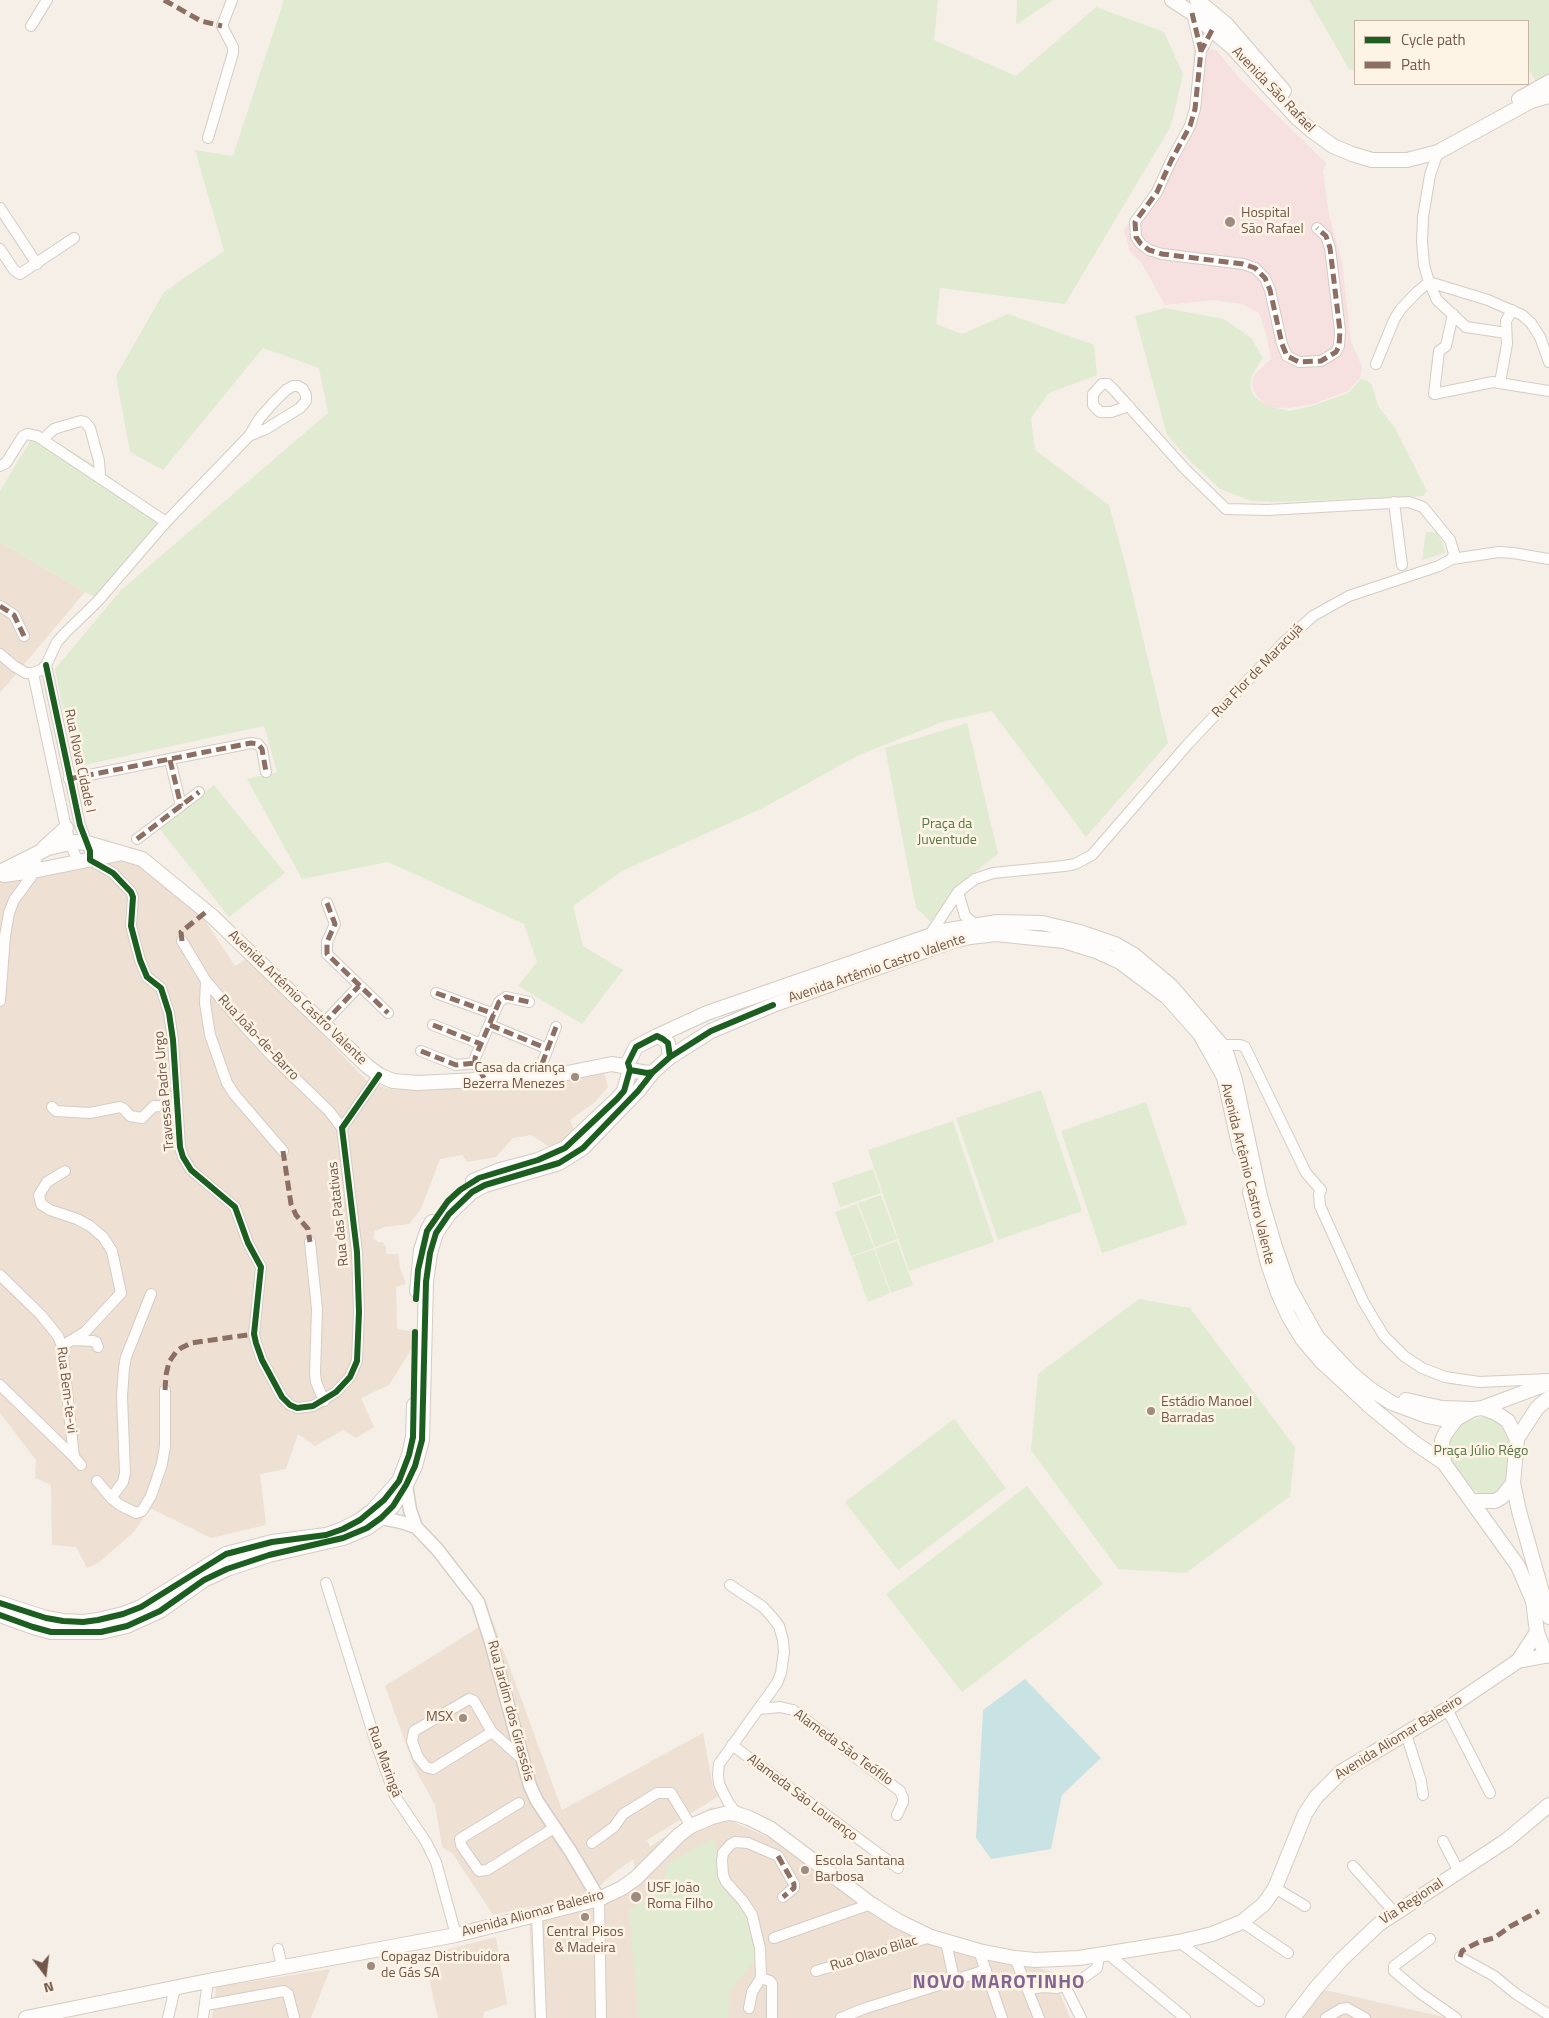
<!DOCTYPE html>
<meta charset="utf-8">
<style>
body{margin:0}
#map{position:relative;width:1549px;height:2018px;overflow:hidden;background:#f5efe7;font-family:"Titillium Web",sans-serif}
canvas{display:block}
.legend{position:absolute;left:1354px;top:20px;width:175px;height:65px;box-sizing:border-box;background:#fef4e6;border:1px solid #c6b5a7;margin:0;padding:6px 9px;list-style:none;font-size:15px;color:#715649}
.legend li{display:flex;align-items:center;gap:10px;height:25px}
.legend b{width:25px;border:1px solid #c6b5a7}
.north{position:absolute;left:20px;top:1948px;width:50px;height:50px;-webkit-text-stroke:4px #fef4e6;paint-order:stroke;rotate:165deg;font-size:14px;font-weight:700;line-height:20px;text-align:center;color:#715649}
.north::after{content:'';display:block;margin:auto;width:18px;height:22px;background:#715649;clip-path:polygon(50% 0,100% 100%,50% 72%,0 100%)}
</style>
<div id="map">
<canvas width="1549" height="2018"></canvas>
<ul class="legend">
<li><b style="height:6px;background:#1b5e20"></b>Cycle path</li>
<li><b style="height:6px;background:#8d6e63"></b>Path</li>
</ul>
<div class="north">N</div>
</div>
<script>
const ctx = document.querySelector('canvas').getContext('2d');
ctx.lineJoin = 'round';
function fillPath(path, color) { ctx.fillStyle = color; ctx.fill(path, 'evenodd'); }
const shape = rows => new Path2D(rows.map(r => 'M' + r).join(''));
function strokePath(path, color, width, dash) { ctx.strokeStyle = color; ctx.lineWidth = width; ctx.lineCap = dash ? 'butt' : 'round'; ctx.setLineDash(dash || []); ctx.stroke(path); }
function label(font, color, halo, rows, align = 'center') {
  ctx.font = font + ' "Titillium Web",sans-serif'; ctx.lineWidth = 5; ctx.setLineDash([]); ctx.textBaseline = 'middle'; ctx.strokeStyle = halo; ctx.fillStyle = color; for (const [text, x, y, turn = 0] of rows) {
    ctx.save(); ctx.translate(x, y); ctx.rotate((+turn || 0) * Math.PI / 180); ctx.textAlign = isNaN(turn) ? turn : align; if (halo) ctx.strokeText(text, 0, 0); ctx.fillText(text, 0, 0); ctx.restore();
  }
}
const residential = shape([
 [0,542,85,592,0,693],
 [128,858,154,872,198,910,235,966,249,957,367,1081,394,1090,603,1069,608,1087,595,1102,570,1120,575,1132,563,1143,551,1148,531,1135,513,1138,496,1157,467,1162,462,1155,440,1159,421,1209,409,1224,385,1227,375,1231,373,1238,378,1242,383,1242,386,1247,386,1254,398,1254,400,1267,406,1284,396,1287,397,1329,413,1331,412,1348,389,1385,361,1398,374,1427,356,1438,343,1430,315,1446,298,1434,286,1469,260,1474,266,1525,211,1538,150,1508,134,1532,98,1563,87,1568,76,1547,52,1545,51,1485,35,1478,36,1460,0,1413,0,877],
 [492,1619,562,1810,703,1733,713,1787,719,1796,647,1840,650,1847,670,1833,673,1836,691,1817,712,1807,736,1823,799,1851,907,1929,1052,1972,1070,2018,534,2018,529,1918,634,1878,634,1859,616,1871,591,1894,493,1915,453,1854,442,1847,435,1805,414,1767,385,1686],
 [496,1937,507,2004,484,2012,483,2018,438,2018,424,1955],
 [330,1969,311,2018,212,2018,216,1987],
 [1316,1988,1448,2018,1293,2018]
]);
const medical = shape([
 [1207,48,1217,51,1243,82,1326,163,1323,171,1329,215,1342,262,1351,341,1362,367,1360,378,1348,391,1313,404,1290,408,1268,407,1255,394,1252,384,1254,375,1271,359,1267,337,1259,313,1242,304,1214,300,1165,305,1141,262,1130,252,1124,230,1156,184,1189,113,1194,50]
]);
const green = shape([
 [284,0,938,0,934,40,1016,76,1096,7,1164,32,1183,74,1171,126,1065,304,940,288,936,324,962,334,1008,314,1094,345,1097,375,1049,393,1031,418,1035,450,1109,505,1125,563,1168,743,1086,837,992,711,945,721,859,755,763,808,622,871,573,906,583,946,623,970,582,1024,518,986,537,962,524,924,388,862,302,879,247,779,277,772,264,726,75,767,55,669,121,590,328,413,319,368,263,348,163,470,130,452,116,376,164,292,224,251,195,150,233,156],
 [1017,0,1053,0,1016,25],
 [1309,0,1549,0,1549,74,1536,81,1528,69,1528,21,1355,21,1355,71,1349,69],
 [1165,308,1224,319,1251,338,1263,358,1252,375,1250,386,1253,395,1267,406,1290,411,1312,406,1348,393,1361,379,1368,381,1372,385,1378,406,1395,428,1427,491,1423,496,1276,502,1252,501,1220,489,1191,462,1167,435,1135,316],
 [37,430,99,468,161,518,97,598,85,592,0,542,0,491],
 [1426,532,1437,533,1443,543,1445,553,1422,560],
 [967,723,998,854,958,885,931,922,916,908,885,748],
 [214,785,285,873,229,917,159,828],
 [1041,1090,1082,1211,998,1240,956,1118],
 [1146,1102,1187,1224,1102,1253,1061,1131],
 [953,1121,994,1242,909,1271,868,1150],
 [873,1169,881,1193,840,1207,832,1183],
 [881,1195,897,1239,875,1247,858,1203],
 [857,1204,874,1248,851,1256,835,1212],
 [897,1241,913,1285,891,1293,875,1249],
 [874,1249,890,1293,868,1302,852,1257],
 [1139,1299,1190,1308,1295,1447,1290,1496,1186,1573,1118,1569,1031,1450,1038,1374],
 [1483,1417,1501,1421,1509,1437,1513,1454,1509,1473,1503,1486,1496,1493,1489,1495,1480,1494,1463,1481,1448,1455,1448,1442,1451,1433,1461,1423],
 [954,1419,1006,1488,898,1570,845,1502],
 [1027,1486,1103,1584,962,1692,886,1594],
 [713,1838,727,1894,757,1927,762,1951,730,1991,728,2018,639,2018,629,1910,663,1888,667,1864]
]);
const water = shape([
 [1025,1679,1101,1758,1062,1795,1051,1849,991,1859,976,1838,983,1710]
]);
const minor = shape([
 [1192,13,1201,51],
 [31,26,47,0],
 [1212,30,1201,51,1195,109,1190,126,1171,161,1157,192,1135,222,1136,237,1141,244,1149,250,1162,254,1243,264,1255,268,1265,278,1270,290,1282,344,1287,356,1299,362,1321,361,1336,352,1339,346,1340,331,1330,248,1326,236,1317,228],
 [208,138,233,53,233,47,222,26,232,0],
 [1438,152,1430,175,1423,217,1422,241,1424,265,1429,282,1488,300,1522,315,1531,323,1540,337,1549,362],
 [0,208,37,264],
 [0,249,14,270,20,274,74,238],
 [1453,314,1446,346,1439,351,1434,394,1493,382,1549,391],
 [1376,364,1394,320,1400,310,1417,292,1429,282,1437,300,1466,327,1506,333],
 [1500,383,1507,344,1506,321,1512,310],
 [43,439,54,429,60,427,81,421,85,422,90,428,99,461,100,476],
 [0,466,6,463,23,436,27,434,37,436,166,522],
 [1394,502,1402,565],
 [1452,559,1499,552,1513,553,1549,559],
 [0,606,14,615,24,636],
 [0,654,14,666,26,673,33,673,41,670,46,665,57,642,66,632,97,602,166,522,249,436,259,419,273,403,286,390,293,386,298,386,303,389,306,395,306,401,300,408,266,429,249,436],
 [46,665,80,825,90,851,90,860,113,873,131,892,133,897,131,926,140,960,147,977,161,988,169,1013,173,1040,180,1147,183,1157,191,1170,235,1207,248,1243,261,1267,254,1334,256,1343,262,1360,282,1397,290,1405,297,1408,313,1406,336,1392,350,1377,357,1361,359,1312,357,1252,342,1128,379,1075],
 [33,673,66,828,70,843,78,862],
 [170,760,181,806],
 [69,779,251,743,258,744,262,749,266,772],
 [137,839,199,792],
 [958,892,965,916,976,925],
 [327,903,335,924,327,942,327,954,388,1013],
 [929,936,958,892,975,879,993,873,1064,866,1075,864,1092,855,1188,744,1283,643,1313,616,1349,596,1439,566,1452,559,1454,553,1450,540,1423,507,1409,502,1268,510,1226,509,1185,469,1114,390,1108,384,1102,384,1093,394,1093,405,1100,412,1111,412,1129,406],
 [182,941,206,981,246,1028,274,1058,329,1111,342,1128],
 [206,981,205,1003,210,1035,227,1083,234,1094,283,1151],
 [436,993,494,1014],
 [0,1001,5,936,9,913,14,900,31,877,38,854],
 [323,1024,359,986],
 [433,1025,481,1044],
 [490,1025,548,1049],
 [1222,1045,1240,1045,1245,1047,1306,1173,1321,1190,1319,1194,1320,1206,1363,1301,1384,1336,1404,1356,1422,1368,1445,1377,1479,1382,1549,1379],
 [421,1051,456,1065,475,1063],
 [542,1064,556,1027],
 [484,1078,475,1063,475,1058,499,1002,506,997,529,1002],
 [52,1107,56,1111,90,1113,120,1107,124,1109,130,1116,142,1118,154,1106,177,1107],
 [310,1242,317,1309,315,1373,316,1382,324,1401],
 [0,1275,41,1315,58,1336,62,1346,74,1457,81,1465],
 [73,1340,93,1341,96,1342,98,1347],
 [62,1346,85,1332,121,1293,112,1251,103,1237,90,1226,77,1219,50,1210,41,1204,39,1195,47,1182,65,1171],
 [0,1385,74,1457],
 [97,1481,111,1498,123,1482,125,1473,122,1397,124,1368,126,1357,151,1294],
 [111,1498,120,1505,136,1513,142,1511,151,1496,162,1464,165,1446,165,1390],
 [326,1583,376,1743,395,1796,426,1842,436,1862,456,1935],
 [730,1585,763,1607,772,1617,779,1626,783,1640,784,1652,781,1673,777,1683,719,1764,718,1774,719,1784,728,1802,737,1814],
 [759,1709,780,1707,793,1710,900,1791,903,1798,903,1802,897,1815],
 [1447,1709,1490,1793],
 [492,1732,433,1769,426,1767,418,1757,412,1741,414,1731,469,1699,474,1701,492,1732,521,1758],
 [1406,1734,1421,1781,1423,1795],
 [732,1745,898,1868],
 [519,1803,460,1839,461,1845,479,1871,487,1870,554,1828],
 [1443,1841,1459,1872],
 [592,1843,614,1827,623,1814,657,1793,671,1793,691,1826],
 [1353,1866,1395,1913],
 [1275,1888,1305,1906],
 [599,1899,601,2018],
 [537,1915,541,2018],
 [1242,1922,1288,1953],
 [774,1938,871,1904],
 [1430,1939,1394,1966,1394,1971,1420,1993,1456,2018],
 [946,1942,954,1979],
 [1179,1942,1259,2001],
 [278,1949,282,1967],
 [979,1951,1002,2018],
 [1108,1954,1185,2018],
 [1460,1957,1494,1976,1516,1994,1549,2015],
 [1015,1958,1039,2018],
 [816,1971,931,1937],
 [761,1978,770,1981,772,1984,772,2018],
 [1065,1986,1081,2018],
 [1029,1989,1043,1987,1057,1988,1082,1979,1097,1968,1099,1956],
 [206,2005,284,1991,288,1994,294,2017],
 [749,2008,752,1992,761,1978,760,1948,752,1915,743,1901,726,1882,723,1875,722,1860,723,1853,730,1845,735,1842,748,1843,778,1856,794,1884,794,1888,783,1897],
 [168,2018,175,1988],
 [203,2018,208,1981],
 [841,2018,863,2009,986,1970],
 [1326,2018,1341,2009,1347,2008,1365,2018]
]);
const tertiary = shape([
 [406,1485,410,1510,416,1527,437,1549,478,1602,490,1639,530,1786,537,1801,571,1852,599,1899],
 [381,1518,401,1522,416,1527]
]);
const secondary = shape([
 [1172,0,1192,13,1233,48,1298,119,1311,130,1333,146,1352,154,1372,160,1407,160,1438,152,1531,101,1549,96],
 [1197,0,1227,25,1284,91],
 [1519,99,1549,82],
 [44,848,66,828],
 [0,872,48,848,75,842,87,843,142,859,213,917,367,1066,379,1075,393,1081,417,1083,538,1077,557,1075,612,1064,629,1067],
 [4,875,33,871,118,854],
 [657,1036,707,1013,943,931,997,922,1042,923,1080,932,1115,944,1134,955,1171,986,1225,1049,1235,1080,1260,1196,1275,1247,1289,1287,1317,1337,1352,1374,1370,1389,1392,1403,1427,1416,1442,1419,1456,1419,1474,1409,1482,1408,1496,1413,1508,1421,1517,1439,1513,1483,1519,1511,1549,1617],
 [670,1057,711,1031,773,1005,953,941,970,937,996,934,1064,941,1096,951,1120,962,1167,997,1200,1034,1224,1077,1240,1149],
 [473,1181,500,1170,538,1160,565,1148,617,1099,624,1091,630,1070],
 [1250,1192,1268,1264,1278,1293,1289,1317,1303,1340,1321,1361,1372,1408,1412,1441,1444,1463,1518,1566,1533,1601,1537,1632,1546,1656],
 [417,1291,421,1250,427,1231,432,1222],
 [1406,1400,1442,1408,1471,1409],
 [1482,1408,1549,1383],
 [1517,1439,1537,1408,1549,1398],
 [1444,1463,1442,1441,1445,1434,1456,1419],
 [1472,1501,1495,1501,1502,1497,1513,1483],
 [0,1603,46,1618,63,1621,83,1622,98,1620,123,1614,141,1607,226,1554,272,1542,326,1535,343,1529,360,1520,372,1511,399,1481,409,1455,413,1437,414,1405],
 [0,1615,33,1627,51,1632,101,1632,127,1626,160,1611,204,1580,227,1569,269,1555,343,1538,367,1528,381,1518,393,1506,406,1485,415,1466,422,1440,426,1282,430,1253,436,1233,449,1214,472,1192,485,1185,559,1163,583,1148,638,1091,653,1072,670,1057,668,1043,663,1039,657,1036,636,1047,628,1063,630,1070,647,1073,653,1072],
 [1518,1661,1537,1632],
 [26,2018,208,1981,456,1935,599,1899,622,1888,636,1878,679,1835,691,1826,712,1817,728,1813,737,1814,749,1818,771,1829,871,1904,898,1921,931,1937,979,1951,1015,1958,1035,1960,1079,1958,1179,1942,1212,1934,1242,1922,1264,1904,1275,1888,1305,1814,1316,1797,1341,1772,1447,1709,1518,1661,1549,1655],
 [1293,2018,1316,1988,1341,1960,1379,1924,1507,1840,1549,1805]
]);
const quiet = shape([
 [164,0,201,21,222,26],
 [1192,13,1201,51],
 [1212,30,1201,51,1195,109,1190,126,1171,161,1157,192,1135,222,1136,237,1141,244,1149,250,1162,254,1243,264,1255,268,1265,278,1270,290,1282,344,1287,356,1299,362,1321,361,1336,352,1339,346,1340,331,1330,248,1326,236,1317,228],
 [0,606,14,615,24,636],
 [170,760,181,806],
 [69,779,251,743,258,744,262,749,266,772],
 [137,839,199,792],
 [327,903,335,924,327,942,327,954,388,1013],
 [182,941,181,932,206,912],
 [436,993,494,1014],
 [323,1024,359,986],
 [433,1025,481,1044],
 [490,1025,548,1049],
 [421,1051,456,1065,475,1063],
 [542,1064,556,1027],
 [484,1078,475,1063,475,1058,499,1002,506,997,529,1002],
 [283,1151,291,1204,296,1215,308,1229,310,1242],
 [165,1390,166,1375,169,1362,176,1352,181,1348,191,1343,254,1334],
 [778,1856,794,1884,794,1888,783,1897],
 [1460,1957,1462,1951,1469,1947,1479,1942,1494,1938,1511,1926,1539,1911]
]);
const cycleway = shape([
 [46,665,80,825,90,851,90,860,113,873,131,892,133,897,131,926,140,960,147,977,161,988,169,1013,173,1040,180,1147,183,1157,191,1170,235,1207,248,1243,261,1267,254,1334,256,1343,262,1360,282,1397,290,1405,297,1408,313,1406,336,1392,350,1377,357,1361,359,1312,357,1252,342,1128,379,1075],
 [670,1057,711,1031,773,1005],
 [416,1299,418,1270,427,1231,448,1201,460,1190,479,1178,538,1160,565,1148,617,1099,624,1091,630,1070],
 [0,1603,46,1618,63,1621,83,1622,98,1620,123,1614,141,1607,226,1554,272,1542,326,1535,343,1529,360,1520,384,1500,399,1481,409,1455,413,1437,415,1332],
 [0,1615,33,1627,51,1632,101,1632,127,1626,160,1611,204,1580,227,1569,269,1555,343,1538,367,1528,381,1518,393,1506,406,1485,415,1466,422,1440,426,1282,430,1253,436,1233,449,1214,472,1192,485,1185,559,1163,583,1148,638,1091,653,1072,670,1057,668,1043,663,1039,657,1036,636,1047,628,1063,630,1070,647,1073,653,1072]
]);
const markers = [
 [1230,222,6,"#9f8c80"],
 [575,1077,5,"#9f8c80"],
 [1151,1411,5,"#9f8c80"],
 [463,1718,5,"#9f8c80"],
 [805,1870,5,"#9f8c80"],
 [636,1897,6,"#9f8c80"],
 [585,1917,5,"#9f8c80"],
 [371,1966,5,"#9f8c80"]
];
const streetNames = [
 ["Avenida São Rafael",1273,90,46],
 ["Rua Flor de Maracujá",1258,671,-46],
 ["Rua Nova Cidade I",79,761,78],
 ["Avenida Artêmio Castro Valente",877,969,-19],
 ["Avenida Artêmio Castro Valente",297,998,44],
 ["Rua João-de-Barro",258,1038,47],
 ["Travessa Padre Urgo",165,1091,-95],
 ["Avenida Artêmio Castro Valente",1247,1174,76],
 ["Rua das Patativas",339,1214,-96],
 ["Rua Bem-te-vi",66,1390,83],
 ["Rua Jardim dos Girassóis",510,1711,75],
 ["Avenida Aliomar Baleeiro",1399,1738,-32],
 ["Alameda São Teófilo",843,1748,36],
 ["Rua Maringá",384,1762,70],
 ["Alameda São Lourenço",802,1798,37],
 ["Via Regional",1412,1902,-33],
 ["Avenida Aliomar Baleeiro",533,1914,-15],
 ["Rua Olavo Bilac",874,1954,-17]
];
const poiNames = [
 ["Hospital",1241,214],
 ["São Rafael",1241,230],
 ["Casa da criança",565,1069,"right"],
 ["Bezerra Menezes",565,1085,"right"],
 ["Estádio Manoel",1161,1403],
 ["Barradas",1161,1419],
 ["MSX",453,1718,"right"],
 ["Escola Santana",815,1862],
 ["Barbosa",815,1878],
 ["USF João",647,1889],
 ["Roma Filho",647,1905],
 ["Central Pisos",585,1933,"center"],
 ["& Madeira",585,1949,"center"],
 ["Copagaz Distribuidora",381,1958],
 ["de Gás SA",381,1974]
];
const parkNames = [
 ["Praça da",947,825],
 ["Juventude",947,841],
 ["Praça Júlio Régo",1481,1452]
];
const districtNames = [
 ["NOVO MAROTINHO",999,1983]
];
fillPath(residential, '#eee1d4');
fillPath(medical, '#f7e0e0');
fillPath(green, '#e1ebd2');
fillPath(water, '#c9e3e4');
strokePath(minor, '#d4ccc5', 12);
strokePath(tertiary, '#d4ccc5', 15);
strokePath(secondary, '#d4cbc4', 16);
strokePath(minor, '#fefdfb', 10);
strokePath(tertiary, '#fefdfb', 12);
strokePath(secondary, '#fefdfb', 14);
strokePath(quiet, '#8d6e63', 5, [10, 5]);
strokePath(cycleway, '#1b5e20', 6);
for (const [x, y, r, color] of markers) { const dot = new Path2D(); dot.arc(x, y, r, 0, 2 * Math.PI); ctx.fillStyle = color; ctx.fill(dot); strokePath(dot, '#fef4e6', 2); }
label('14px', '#715649', '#fef4e6', streetNames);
label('14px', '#715649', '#fef4e6', poiNames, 'left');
label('14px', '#537642', '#fef4e6', parkNames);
ctx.letterSpacing = '1px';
label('bold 19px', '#826594', '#fef4e6', districtNames);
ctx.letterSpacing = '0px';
</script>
